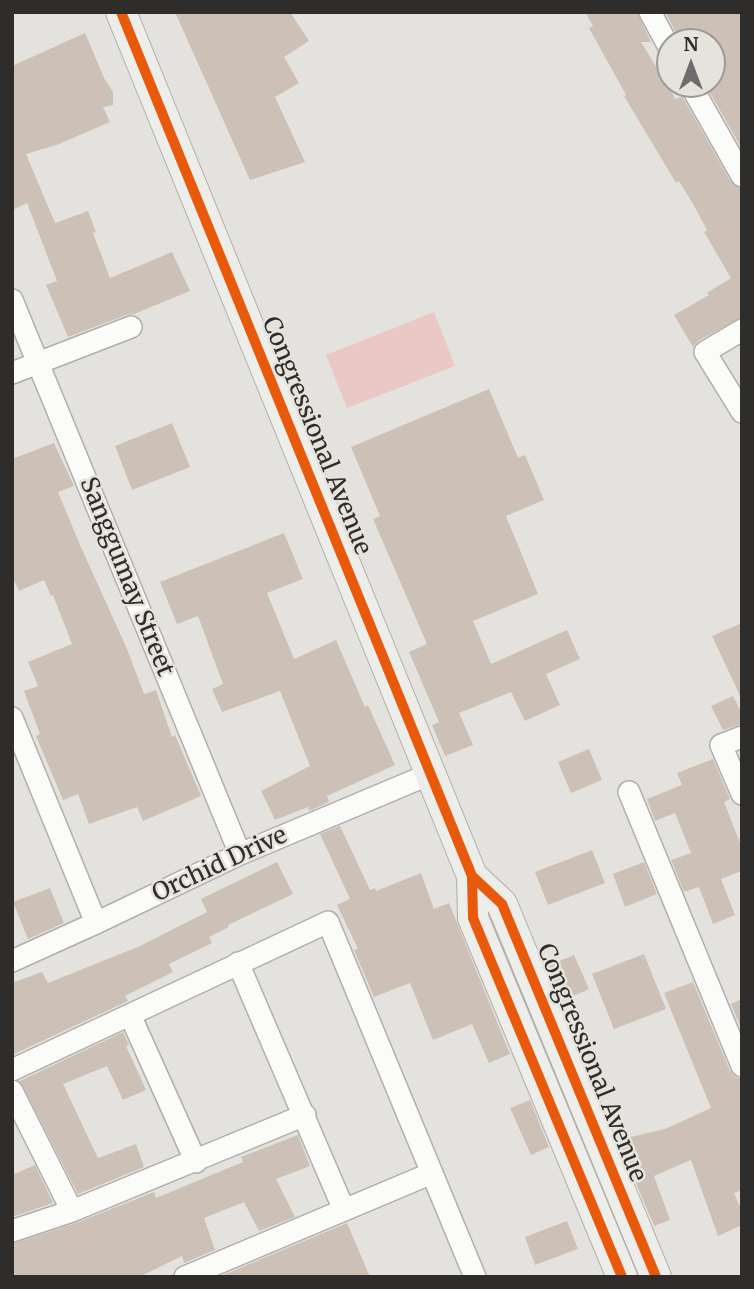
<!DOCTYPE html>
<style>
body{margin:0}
#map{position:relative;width:754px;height:1289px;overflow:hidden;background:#e4e2df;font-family:Merriweather,serif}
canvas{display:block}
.frame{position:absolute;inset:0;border:14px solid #2e2d2b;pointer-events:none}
.north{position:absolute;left:656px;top:28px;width:70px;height:70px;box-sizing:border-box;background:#e6e3dd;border:2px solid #9c9a96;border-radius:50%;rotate:0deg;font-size:19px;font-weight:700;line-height:28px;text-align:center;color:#2e2d2b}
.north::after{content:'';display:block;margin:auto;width:24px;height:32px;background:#6e6c6a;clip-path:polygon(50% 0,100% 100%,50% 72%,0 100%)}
</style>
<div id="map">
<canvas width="754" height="1289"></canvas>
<div class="frame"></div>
<div class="north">N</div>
</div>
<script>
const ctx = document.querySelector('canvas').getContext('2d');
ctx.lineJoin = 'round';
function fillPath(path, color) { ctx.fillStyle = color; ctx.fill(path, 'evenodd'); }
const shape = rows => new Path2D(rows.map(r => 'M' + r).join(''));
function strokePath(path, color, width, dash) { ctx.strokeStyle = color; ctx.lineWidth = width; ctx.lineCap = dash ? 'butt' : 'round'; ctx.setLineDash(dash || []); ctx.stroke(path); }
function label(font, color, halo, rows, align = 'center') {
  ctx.font = font + ' Merriweather,serif'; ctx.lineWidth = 5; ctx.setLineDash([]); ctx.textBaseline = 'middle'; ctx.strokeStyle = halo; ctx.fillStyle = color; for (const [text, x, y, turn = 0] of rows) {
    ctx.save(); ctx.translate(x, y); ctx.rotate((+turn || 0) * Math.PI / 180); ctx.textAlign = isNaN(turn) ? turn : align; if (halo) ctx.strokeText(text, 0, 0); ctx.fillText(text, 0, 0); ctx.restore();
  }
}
const green = shape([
 [434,312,455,366,347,408,326,355]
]);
const building = shape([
 [175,12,290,12,309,41,284,57,299,83,275,97,305,162,250,180],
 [585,12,637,12,651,42,641,42,675,98,676,99,682,96,731,182,742,189,742,317,698,341,693,347,674,315,709,295,707,293,731,278,704,232,707,230,693,204,679,181,676,183,624,96,626,95,589,28,593,26],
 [665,12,742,12,742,149,705,84,712,84,712,42,681,42],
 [85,33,104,78,113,92,113,105,103,107,110,122,59,144,26,154,55,223,88,211,96,232,93,233,110,278,172,252,190,291,134,314,126,315,68,337,46,285,57,281,27,203,12,210,12,66],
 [489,389,518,458,525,455,544,500,506,516,538,594,473,621,491,664,567,630,580,659,546,674,560,705,525,721,511,692,459,713,473,745,445,756,432,725,439,722,409,652,427,644,373,519,380,516,351,447],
 [172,423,190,467,132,490,115,446],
 [54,443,74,486,58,492,80,545,127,649,144,694,156,690,172,737,175,735,201,796,143,821,137,807,89,824,78,794,63,800,36,736,40,734,24,691,38,686,28,662,72,644,53,595,51,596,44,580,19,591,12,576,12,459],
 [284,533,303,579,267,593,294,659,336,640,365,707,368,705,395,765,327,796,329,802,309,811,308,807,275,820,261,791,310,766,280,691,222,712,212,689,223,684,198,616,177,624,160,582],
 [742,623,742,700,712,636],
 [733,696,742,714,742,724,723,730,711,706],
 [589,749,602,780,571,793,558,762],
 [713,759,730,799,724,802,742,848,742,871,721,879,735,915,713,924,699,887,684,892,671,860,691,853,675,813,655,821,647,799,682,785,677,773],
 [340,826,370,890,375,888,376,891,421,873,434,909,449,903,510,1054,489,1063,472,1024,433,1040,410,983,374,997,354,950,358,949,337,905,350,899,320,834],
 [592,850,605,883,548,905,535,872],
 [277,862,293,894,228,925,229,927,209,937,212,943,169,964,173,972,125,996,128,1001,12,1055,12,983,42,972,48,983,140,946,207,912,201,899],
 [644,862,657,894,625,907,613,874],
 [50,888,64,923,28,939,13,902],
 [644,954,666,1009,614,1029,592,974],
 [574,955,589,989,562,1001,547,966],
 [693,982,730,1071,735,1077,742,1079,742,1190,734,1193,742,1211,742,1225,718,1236,691,1160,654,1176,670,1220,654,1226,618,1140,665,1129,711,1108,664,993],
 [742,999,742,1031,731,1004],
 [123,1032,129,1045,126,1046,146,1090,123,1100,107,1066,63,1084,98,1158,136,1144,144,1167,78,1194,20,1081],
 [530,1100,549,1147,531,1155,510,1108],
 [298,1135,310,1166,276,1179,295,1217,259,1231,244,1202,204,1218,215,1250,184,1263,182,1256,139,1277,12,1277,12,1244,76,1223,154,1192,156,1198,243,1162,241,1157],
 [35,1165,53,1203,12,1217,12,1175],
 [567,1221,578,1249,535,1265,525,1237],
 [347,1223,370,1277,222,1277,221,1276]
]);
const minor = shape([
 [650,12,670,49],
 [690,84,742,176],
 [12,300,240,854],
 [742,330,705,352,742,412],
 [12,373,131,327],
 [12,718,96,923],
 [742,737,721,745,742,794],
 [629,792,742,1066],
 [12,961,96,923,240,854,430,774],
 [238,963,344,1210],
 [130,1015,196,1162],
 [12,1070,328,922,475,1277],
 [12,1091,72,1211],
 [12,1231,72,1211,305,1115],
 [185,1277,432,1173]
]);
const secondary = shape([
 [121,12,472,876,473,918,622,1277],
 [472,876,502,904,656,1277]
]);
const cycleway = shape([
 [121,12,472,876,473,918,622,1277],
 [472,876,502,904,656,1277]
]);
const streetNames = [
 ["Congressional Avenue",316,436,68],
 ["Sanggumay Street",126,577,68],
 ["Orchid Drive",220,865,-25],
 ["Congressional Avenue",591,1063,68]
];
fillPath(green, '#eac8c6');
fillPath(building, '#cdc0b7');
strokePath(minor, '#b0aeac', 24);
strokePath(secondary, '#b0aeac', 32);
strokePath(minor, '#fbfbfa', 21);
strokePath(secondary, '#edede9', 30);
strokePath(cycleway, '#e8590c', 10);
label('24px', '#2e2d2b', '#e6e3dd', streetNames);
</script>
